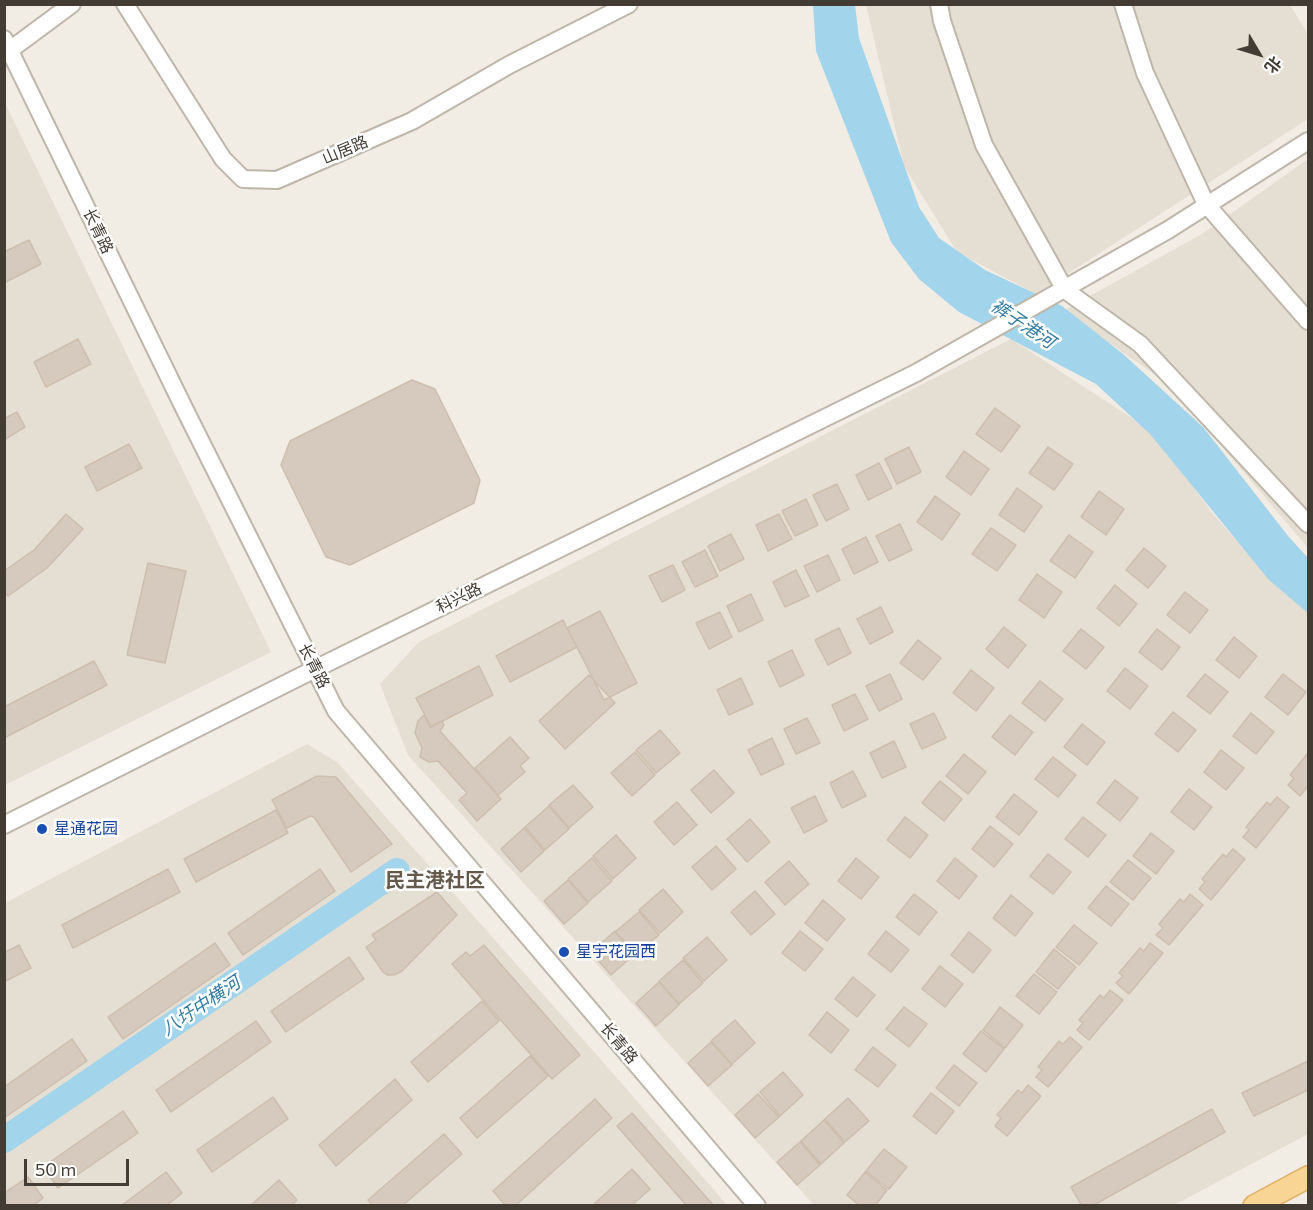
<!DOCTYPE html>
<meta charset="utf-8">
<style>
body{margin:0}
#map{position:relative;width:1313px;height:1210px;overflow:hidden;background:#f1ece4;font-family:Commissioner,"Noto Sans SC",sans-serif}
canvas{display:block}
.frame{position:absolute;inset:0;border:6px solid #433c34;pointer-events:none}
.north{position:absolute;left:1229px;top:24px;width:60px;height:60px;-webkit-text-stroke:4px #fff;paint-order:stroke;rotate:128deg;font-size:16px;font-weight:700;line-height:24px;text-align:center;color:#433c34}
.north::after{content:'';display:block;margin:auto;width:21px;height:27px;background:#433c34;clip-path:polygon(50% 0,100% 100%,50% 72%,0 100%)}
.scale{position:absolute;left:24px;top:1159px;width:105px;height:27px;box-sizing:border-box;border:3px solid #433c34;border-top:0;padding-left:8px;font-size:18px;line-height:21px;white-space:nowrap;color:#433c34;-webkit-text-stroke:4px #fff;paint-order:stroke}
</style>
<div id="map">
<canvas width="1313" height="1210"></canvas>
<div class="frame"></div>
<div class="north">北</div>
<div class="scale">50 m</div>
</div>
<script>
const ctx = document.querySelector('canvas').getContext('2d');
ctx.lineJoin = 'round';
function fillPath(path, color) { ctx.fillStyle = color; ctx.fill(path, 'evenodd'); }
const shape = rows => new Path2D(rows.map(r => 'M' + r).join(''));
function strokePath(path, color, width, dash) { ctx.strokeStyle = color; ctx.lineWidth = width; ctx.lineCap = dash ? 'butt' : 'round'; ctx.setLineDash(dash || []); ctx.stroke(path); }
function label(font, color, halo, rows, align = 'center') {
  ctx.font = font + ' Commissioner,"Noto Sans SC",sans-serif'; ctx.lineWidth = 5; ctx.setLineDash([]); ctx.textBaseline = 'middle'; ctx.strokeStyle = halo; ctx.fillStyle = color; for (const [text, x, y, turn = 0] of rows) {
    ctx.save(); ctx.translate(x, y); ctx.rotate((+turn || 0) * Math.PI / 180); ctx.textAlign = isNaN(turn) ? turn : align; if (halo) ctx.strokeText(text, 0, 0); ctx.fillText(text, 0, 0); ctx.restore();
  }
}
const residential = shape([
 [866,5,1290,5,1308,34,1308,119,1036,294,957,252,904,166],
 [4,101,271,652,5,785,4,785],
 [1308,159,1308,548,1170,385,1063,311,1202,234],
 [1011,339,1150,430,1214,515,1243,548,1308,609,1308,1134,1174,1205,814,1205,408,755,380,684,419,642],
 [307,744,338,763,603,1062,727,1205,5,1206,5,903]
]);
const water = shape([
 [813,5,855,5,859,38,919,207,939,238,985,270,1062,306,1123,354,1203,427,1288,536,1308,558,1308,613,1269,580,1150,434,1096,384,959,312,919,279,891,242,816,51]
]);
const river = shape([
 [4,1140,397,871]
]);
const building = shape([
 [29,240,41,264,4,283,4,252,29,240],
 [78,339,91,364,46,387,34,362,78,339],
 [412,380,435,389,480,480,474,503,350,565,326,557,281,465,290,441,412,380],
 [995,408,1020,426,1001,452,976,434,995,408],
 [17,412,25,427,4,440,4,419,17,412],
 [129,444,142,468,97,491,85,467,129,444],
 [909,447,921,472,897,484,885,459,909,447],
 [1048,447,1073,464,1054,490,1029,473,1048,447],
 [964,451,989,469,971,495,946,477,964,451],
 [879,463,892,488,868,500,856,475,879,463],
 [837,484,849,509,826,521,813,495,837,484],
 [1017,488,1042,506,1024,532,999,515,1017,488],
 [1099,491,1124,509,1106,535,1081,517,1099,491],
 [935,496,960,514,942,540,917,522,935,496],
 [806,499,818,525,795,536,782,511,806,499],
 [66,514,83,529,47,568,8,596,4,591,4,571,34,550,66,514],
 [779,514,792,539,768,551,756,525,779,514],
 [900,524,912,550,889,561,876,536,900,524],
 [991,528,1016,545,997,571,972,554,991,528],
 [731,534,744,559,720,571,708,546,731,534],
 [1069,535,1093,552,1075,578,1050,561,1069,535],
 [866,537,878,562,854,574,842,549,866,537],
 [1144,548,1166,566,1148,588,1126,570,1144,548],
 [705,550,718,576,695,587,682,562,705,550],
 [828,555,840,580,817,592,804,566,828,555],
 [148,563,186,571,165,663,127,655,148,563],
 [673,565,685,590,662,602,649,576,673,565],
 [796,570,809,596,785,607,773,582,796,570],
 [1037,574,1062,592,1044,618,1019,600,1037,574],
 [1115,585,1137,604,1119,626,1097,608,1115,585],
 [1185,592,1208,610,1190,633,1167,615,1185,592],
 [751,594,763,620,739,632,727,606,751,594],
 [881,607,893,632,870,644,857,619,881,607],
 [600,611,637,683,604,700,567,628,600,611],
 [720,612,732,637,709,649,696,623,720,612],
 [563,620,577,647,510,682,496,656,563,620],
 [1004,627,1026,645,1008,668,986,649,1004,627],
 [839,628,851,653,828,665,815,640,839,628],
 [1081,629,1104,647,1086,669,1063,651,1081,629],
 [1157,629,1180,647,1162,670,1139,652,1157,629],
 [1234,637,1257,656,1239,678,1216,660,1234,637],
 [918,640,941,658,923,680,900,663,918,640],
 [792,650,804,675,780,687,768,662,792,650],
 [94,661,107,685,4,738,4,707,94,661],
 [479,666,493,695,431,727,416,698,479,666],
 [1125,668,1148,686,1130,709,1107,691,1125,668],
 [971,670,994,688,976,711,953,693,971,670],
 [890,674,902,699,879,711,866,686,890,674],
 [1205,674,1228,692,1210,714,1187,696,1205,674],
 [1283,674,1306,692,1288,715,1265,697,1283,674],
 [589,675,615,703,565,749,539,721,589,675],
 [741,678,753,704,729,715,717,690,741,678],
 [1040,681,1063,699,1045,721,1022,703,1040,681],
 [855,694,868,719,844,731,832,705,855,694],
 [1173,712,1196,730,1178,752,1155,734,1173,712],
 [934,713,946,738,922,749,910,724,934,713],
 [1251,713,1274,732,1256,754,1233,736,1251,713],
 [424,715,430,727,442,721,444,725,440,731,501,799,477,821,459,800,467,793,438,761,429,762,420,757,422,748,415,733,418,721,424,715],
 [1010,715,1033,732,1015,755,992,737,1010,715],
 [807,718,820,743,796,754,784,729,807,718],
 [1082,724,1105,742,1087,765,1064,747,1082,724],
 [660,730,680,753,656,773,636,750,660,730],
 [510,737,529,758,520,766,525,772,498,795,475,768,510,737],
 [772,738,784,764,761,775,748,750,772,738],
 [894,741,906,767,882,778,870,753,894,741],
 [1221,750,1244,768,1226,790,1204,772,1221,750],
 [635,752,655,775,632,796,611,773,635,752],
 [1308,753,1308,786,1300,796,1288,785,1294,778,1290,775,1308,753],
 [964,754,986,772,968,794,946,776,964,754],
 [1053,757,1076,775,1058,797,1035,779,1053,757],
 [714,770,734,793,711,813,691,790,714,770],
 [853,771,866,796,842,808,830,783,853,771],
 [317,776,336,777,392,844,351,872,314,817,310,816,287,828,272,800,317,776],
 [1115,780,1138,798,1120,821,1097,803,1115,780],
 [940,781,962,799,944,821,922,803,940,781],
 [573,785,593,807,569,828,549,805,573,785],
 [1189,789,1212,807,1194,830,1171,812,1189,789],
 [1014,794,1037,812,1019,835,996,817,1014,794],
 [815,796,827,821,804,833,791,808,815,796],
 [1277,797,1289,807,1256,848,1243,837,1249,830,1246,827,1267,802,1270,805,1277,797],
 [677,802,697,825,674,845,654,822,677,802],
 [549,806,569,829,545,850,525,827,549,806],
 [276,810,288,833,196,882,184,859,276,810],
 [905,817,928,835,910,858,887,840,905,817],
 [1083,817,1106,835,1088,857,1065,839,1083,817],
 [750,819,770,842,747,862,727,839,750,819],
 [990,826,1013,844,994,867,972,849,990,826],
 [524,828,544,851,521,872,501,849,524,828],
 [1151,833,1174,851,1156,874,1133,856,1151,833],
 [616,835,636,858,613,879,593,856,616,835],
 [716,846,736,869,712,890,692,867,716,846],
 [1233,849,1245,859,1211,900,1199,889,1205,882,1202,879,1223,854,1226,857,1233,849],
 [1048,854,1071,872,1053,894,1030,876,1048,854],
 [592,858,612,881,588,902,568,879,592,858],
 [856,858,879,877,861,899,838,881,856,858],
 [955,858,977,876,959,899,937,881,955,858],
 [1128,860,1151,878,1133,900,1110,882,1128,860],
 [789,861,809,884,785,905,765,882,789,861],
 [168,869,180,892,73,948,62,925,168,869],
 [320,869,335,891,243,955,228,933,320,869],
 [568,880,588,903,564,924,544,901,568,880],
 [1106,886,1129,904,1111,926,1088,908,1106,886],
 [663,889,683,912,660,933,639,910,663,889],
 [755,891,775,914,751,935,731,912,755,891],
 [437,892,457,915,402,971,394,975,388,975,383,972,366,947,376,940,372,935,437,892],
 [914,894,937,912,919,935,896,917,914,894],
 [1190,894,1203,905,1169,945,1156,935,1163,928,1159,924,1180,899,1184,902,1190,894],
 [1011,895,1033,913,1015,936,993,918,1011,895],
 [823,900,845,919,827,941,805,923,823,900],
 [639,912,659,935,635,955,615,932,639,912],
 [1074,925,1097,943,1079,965,1056,947,1074,925],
 [615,931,635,954,611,975,591,952,615,931],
 [800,931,823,949,805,971,782,953,800,931],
 [886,931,909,950,891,972,868,954,886,931],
 [969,932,991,950,973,973,951,955,969,932],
 [707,937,727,960,704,981,683,958,707,937],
 [215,943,230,965,123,1039,108,1017,215,943],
 [1150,943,1163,953,1129,994,1116,983,1123,976,1119,973,1140,948,1144,951,1150,943],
 [19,945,31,968,4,982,4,953,19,945],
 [484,945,580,1055,552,1079,452,964,466,952,470,956,484,945],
 [1054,949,1076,967,1058,989,1036,972,1054,949],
 [349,957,364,979,286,1032,271,1011,349,957],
 [683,960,703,983,679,1004,659,981,683,960],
 [940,966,963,984,945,1007,922,989,940,966],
 [1034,974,1057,992,1039,1014,1016,996,1034,974],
 [853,977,875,995,857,1017,835,999,853,977],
 [659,982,679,1005,656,1026,636,1003,659,982],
 [1110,990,1123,1000,1089,1040,1077,1030,1083,1023,1079,1020,1100,995,1104,998,1110,990],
 [482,1001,499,1021,428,1082,411,1062,482,1001],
 [904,1007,927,1024,909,1047,886,1029,904,1007],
 [1000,1007,1023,1025,1005,1048,983,1030,1000,1007],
 [827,1012,849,1030,831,1053,809,1035,827,1012],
 [735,1020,755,1043,732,1064,711,1041,735,1020],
 [256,1021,271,1042,171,1112,156,1090,256,1021],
 [981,1031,1004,1049,986,1072,963,1054,981,1031],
 [1070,1037,1082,1047,1048,1087,1036,1077,1042,1070,1038,1067,1059,1041,1063,1044,1070,1037],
 [72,1039,87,1061,4,1118,4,1087,72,1039],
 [711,1042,732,1065,708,1086,688,1063,711,1042],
 [873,1047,896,1065,878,1087,855,1070,873,1047],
 [530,1056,548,1076,477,1138,460,1118,530,1056],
 [1308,1061,1308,1090,1254,1116,1242,1093,1308,1061],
 [954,1065,977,1083,959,1106,936,1088,954,1065],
 [783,1072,803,1095,780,1116,760,1092,783,1072],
 [395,1079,412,1100,336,1166,319,1145,395,1079],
 [1028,1085,1041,1096,1007,1136,995,1126,1001,1118,997,1115,1018,1090,1022,1093,1028,1085],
 [931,1093,954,1111,936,1134,913,1116,931,1093],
 [758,1094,779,1117,755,1138,735,1115,758,1094],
 [273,1097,288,1119,212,1172,197,1150,273,1097],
 [848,1098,869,1121,845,1142,825,1119,848,1098],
 [595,1099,612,1118,515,1206,506,1206,493,1191,595,1099],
 [1212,1109,1225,1132,1092,1206,1082,1206,1071,1187,1212,1109],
 [123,1111,138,1133,58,1188,43,1167,123,1111],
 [632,1113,714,1206,687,1206,617,1126,632,1113],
 [824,1120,844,1143,821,1164,801,1141,824,1120],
 [444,1134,462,1154,402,1206,373,1206,368,1200,444,1134],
 [800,1142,820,1165,797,1185,777,1162,800,1142],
 [884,1149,907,1167,889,1189,866,1171,884,1149],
 [632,1169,650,1189,631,1206,592,1206,632,1169],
 [166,1172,182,1193,166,1206,121,1206,166,1172],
 [865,1172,887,1190,875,1206,860,1206,847,1195,865,1172],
 [28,1177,43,1198,33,1206,4,1206,4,1193,28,1177],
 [279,1180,297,1200,291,1206,250,1206,279,1180]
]);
const minor = shape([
 [125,4,223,159,243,179,277,180,412,121,509,65,629,4],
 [939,4,942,21,984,145,1065,290,1140,344,1308,524],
 [1123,4,1145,73,1206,204,1308,321],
 [4,39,185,410,336,711,757,1206],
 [10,50,72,4],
 [4,825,315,669,916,373,1168,230,1308,141]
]);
const major = shape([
 [1254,1206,1308,1177]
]);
const markers = [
 [42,829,6,"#1a4fb4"],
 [564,952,6,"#1a4fb4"]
];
const streetNames = [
 ["山居路",345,150,-23],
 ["长青路",98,231,64],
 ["科兴路",459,598,-26],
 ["长青路",314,666,63],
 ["长青路",619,1043,50]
];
const transitNames = [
 ["星通花园",54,829],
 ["星宇花园西",576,952]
];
const waterNames = [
 ["裤子港河",1023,324,34],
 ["八圩中横河",201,1006,-34]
];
const quarterNames = [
 ["民主港社区",435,880]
];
fillPath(residential, '#e5ded2');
fillPath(water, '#a2d4ec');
strokePath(river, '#a2d4ec', 26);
fillPath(building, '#d5cabd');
strokePath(building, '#cdbeae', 1.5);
strokePath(minor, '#bfb6aa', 20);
strokePath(major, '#ddb066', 24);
strokePath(minor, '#fff', 16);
strokePath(major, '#f9d595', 21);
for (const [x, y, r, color] of markers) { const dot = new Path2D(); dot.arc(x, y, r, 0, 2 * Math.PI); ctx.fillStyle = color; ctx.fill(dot); strokePath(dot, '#fff', 2); }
label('16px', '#433c34', '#fff', streetNames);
label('16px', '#164399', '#fff', transitNames, 'left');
label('italic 18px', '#317ba1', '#fff', waterNames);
label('bold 20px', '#65594c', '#fff', quarterNames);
</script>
